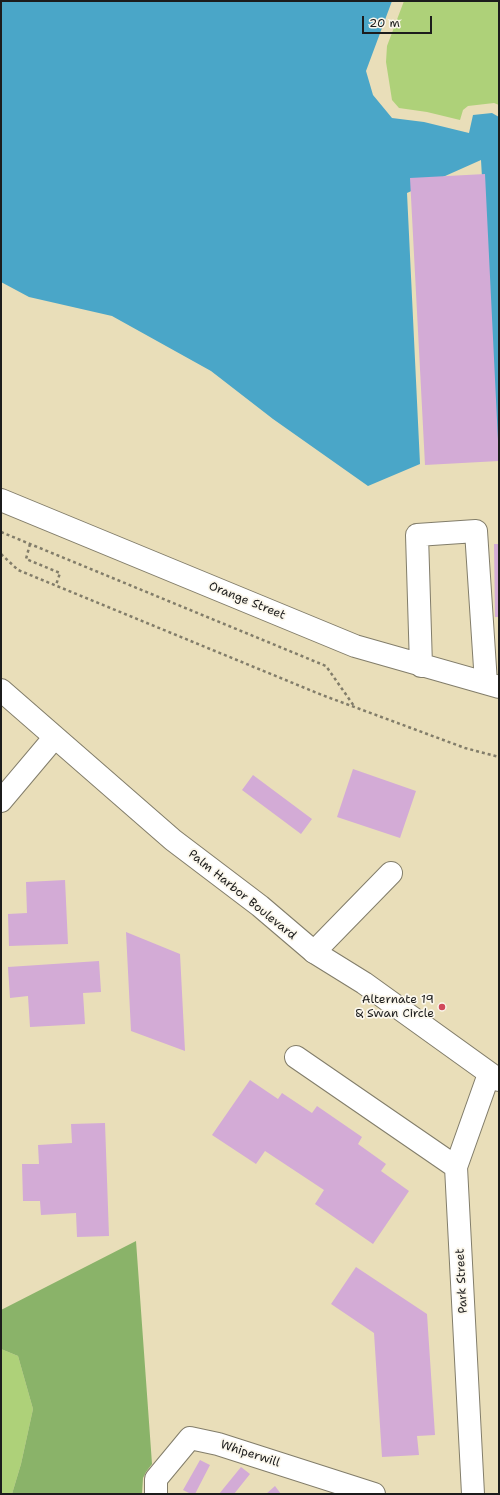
<!DOCTYPE html>
<style>
body{margin:0}
#map{position:relative;width:500px;height:1495px;overflow:hidden;background:#e9deb9;font-family:"Shantell Sans",sans-serif}
canvas{display:block}
.frame{position:absolute;inset:0;border:2px solid #1c1c1c;pointer-events:none}
.scale{position:absolute;left:362px;top:16px;width:70px;height:18px;box-sizing:border-box;border:2px solid #1c1c1c;border-top:0;padding-left:5px;font-size:12px;line-height:14px;white-space:nowrap;color:#1c1c1c;-webkit-text-stroke:3px #fbf7ec;paint-order:stroke}
</style>
<div id="map">
<canvas width="500" height="1495"></canvas>
<div class="frame"></div>
<div class="scale">20 m</div>
</div>
<script>
const ctx = document.querySelector('canvas').getContext('2d');
ctx.lineJoin = 'round';
function fillPath(path, color) { ctx.fillStyle = color; ctx.fill(path, 'evenodd'); }
const shape = rows => new Path2D(rows.map(r => 'M' + r).join(''));
function strokePath(path, color, width, dash) { ctx.strokeStyle = color; ctx.lineWidth = width; ctx.lineCap = dash ? 'butt' : 'round'; ctx.setLineDash(dash || []); ctx.stroke(path); }
function label(font, color, halo, rows, align = 'center') {
  ctx.font = font + ' "Shantell Sans",sans-serif'; ctx.lineWidth = 3.5; ctx.setLineDash([]); ctx.textBaseline = 'middle'; ctx.strokeStyle = halo; ctx.fillStyle = color; for (const [text, x, y, turn = 0] of rows) {
    ctx.save(); ctx.translate(x, y); ctx.rotate((+turn || 0) * Math.PI / 180); ctx.textAlign = isNaN(turn) ? turn : align; if (halo) ctx.strokeText(text, 0, 0); ctx.fillText(text, 0, 0); ctx.restore();
  }
}
const green = shape([
 [404,1,499,1,499,105,494,103,468,106,463,110,460,120,427,112,399,108,392,100,386,62,387,46],
 [1,1349,18,1356,33,1409,21,1464,12,1494,1,1494]
]);
const forest = shape([
 [136,1241,152,1464,146,1472,143,1478,142,1494,12,1494,21,1464,33,1409,18,1356,1,1349,1,1310]
]);
const water = shape([
 [1,1,392,1,366,71,373,95,392,118,424,122,469,133,473,115,492,113,499,117,499,473,481,160,407,193,420,464,368,486,273,419,211,371,112,316,29,297,1,282]
]);
const building = shape([
 [485,174,499,461,425,465,410,178],
 [494,544,499,544,499,617,495,617],
 [353,769,416,791,400,838,337,817],
 [253,775,312,819,301,834,242,790],
 [65,880,68,944,9,946,8,914,27,913,26,882],
 [126,932,180,954,185,1051,131,1031],
 [99,961,101,992,83,993,85,1024,30,1027,28,996,10,998,8,967],
 [250,1080,278,1099,282,1093,312,1113,317,1106,362,1137,358,1144,386,1164,381,1171,409,1191,373,1244,315,1204,324,1190,265,1151,256,1164,212,1135],
 [105,1123,109,1236,77,1237,76,1213,41,1215,40,1201,23,1201,22,1164,39,1164,38,1145,72,1143,71,1124],
 [356,1267,427,1314,435,1435,417,1436,419,1455,382,1457,374,1333,331,1304],
 [200,1460,210,1465,195,1494,191,1494,183,1490],
 [241,1467,250,1474,234,1494,219,1494],
 [275,1486,281,1494,266,1494]
]);
const path = shape([
 [1,532,326,666,354,706],
 [30,544,26,559,60,573,56,585],
 [1,554,18,570,322,695,465,748,499,757]
]);
const minor = shape([
 [1,500,355,646,499,687],
 [421,666,417,535,476,531,486,683],
 [1,801,54,738],
 [314,952,391,873],
 [296,1057,456,1167],
 [156,1494,156,1479,190,1438,218,1444,374,1494],
 [473,1494,456,1167,489,1074]
]);
const major = shape([
 [1,690,173,840,260,906,314,952,364,983,499,1080]
]);
const markers = [
 [442,1007,4,"#d1495b"]
];
const streetNames = [
 ["Orange Street",247,601,22],
 ["Palm Harbor Boulevard",242,895,39],
 ["Park Street",462,1281,-93],
 ["Whiperwill",250,1454,18]
];
const poiNames = [
 ["Alternate 19",434,1000],
 ["& Swan Circle",434,1014]
];
fillPath(green, '#aed179');
fillPath(forest, '#8ab369');
fillPath(water, '#4aa6c8');
fillPath(building, '#d3abd6');
strokePath(minor, '#827d6a', 24);
strokePath(major, '#827d6a', 24);
strokePath(path, '#827d6a', 2.5, [3, 3]);
strokePath(minor, '#fff', 22);
strokePath(major, '#fff', 22);
for (const [x, y, r, color] of markers) { const dot = new Path2D(); dot.arc(x, y, r, 0, 2 * Math.PI); ctx.fillStyle = color; ctx.fill(dot); strokePath(dot, '#fbf7ec', 1.5); }
label('12px', '#1c1c1c', '#fbf7ec', streetNames);
label('12px', '#1c1c1c', '#fbf7ec', poiNames, 'right');
</script>
